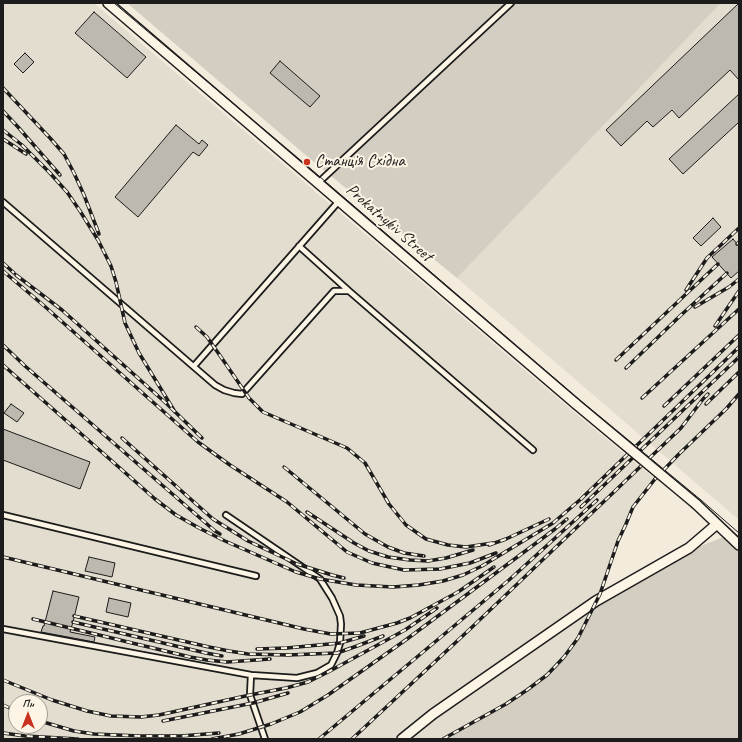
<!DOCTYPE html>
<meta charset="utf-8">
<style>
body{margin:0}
#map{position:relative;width:742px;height:742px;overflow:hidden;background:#f3ecdd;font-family:Caveat,sans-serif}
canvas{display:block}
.frame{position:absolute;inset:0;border:4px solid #1c1c1c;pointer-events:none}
.north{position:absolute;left:8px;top:694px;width:40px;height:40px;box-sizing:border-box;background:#fcf5e5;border:1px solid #a29e95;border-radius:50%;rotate:0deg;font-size:11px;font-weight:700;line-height:16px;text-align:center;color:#1c1c1c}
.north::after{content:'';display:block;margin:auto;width:14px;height:18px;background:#c8321e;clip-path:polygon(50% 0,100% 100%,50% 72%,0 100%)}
</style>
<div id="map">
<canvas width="742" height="742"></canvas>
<div class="frame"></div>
<div class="north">Пн</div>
</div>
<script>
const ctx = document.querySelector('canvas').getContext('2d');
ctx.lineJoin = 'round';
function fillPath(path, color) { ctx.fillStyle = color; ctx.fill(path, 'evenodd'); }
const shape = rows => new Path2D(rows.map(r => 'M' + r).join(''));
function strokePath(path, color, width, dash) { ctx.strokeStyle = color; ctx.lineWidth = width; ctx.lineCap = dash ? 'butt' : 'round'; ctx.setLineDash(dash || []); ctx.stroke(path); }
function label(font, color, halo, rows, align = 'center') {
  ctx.font = font + ' Caveat,sans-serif'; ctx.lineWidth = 4; ctx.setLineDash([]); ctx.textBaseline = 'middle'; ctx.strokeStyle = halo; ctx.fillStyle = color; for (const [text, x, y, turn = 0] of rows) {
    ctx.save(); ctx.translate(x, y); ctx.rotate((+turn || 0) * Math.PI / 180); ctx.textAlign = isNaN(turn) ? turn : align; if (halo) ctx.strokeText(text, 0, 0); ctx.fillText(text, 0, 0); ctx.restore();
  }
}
const built = shape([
 [3,3,94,3,574,412,655,479,633,507,626,524,618,541,607,577,596,601,578,638,564,657,547,675,527,690,506,704,443,739,3,739],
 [16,702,40,702,40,726,16,726],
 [721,3,739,3,739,520,457,278]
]);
const green = shape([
 [127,3,721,3,457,278,315,163],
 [728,535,739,548,739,739,446,739,507,705,528,691,547,675,564,658,579,638,598,602,691,550]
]);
const building = shape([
 [739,3,739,80,730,70,679,118,672,110,653,127,647,121,621,146,606,130,739,3],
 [94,12,146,57,127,78,75,33,94,12],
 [25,53,34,62,23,73,14,64,25,53],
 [280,61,320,96,310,107,270,73,280,61],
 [739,94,739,122,683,174,669,159,739,94],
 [176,125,199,144,202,140,208,145,199,156,193,152,138,217,115,197,176,125],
 [713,218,721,227,701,246,693,238,713,218],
 [733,239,739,246,739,271,731,278,712,257,733,239],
 [11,404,24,413,17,422,4,413,11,404],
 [3,429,90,462,80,489,3,460,3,429],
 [89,557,115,563,112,577,85,571,89,557],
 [53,591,79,597,73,622,70,632,95,637,94,642,41,632,43,626,44,626,53,591],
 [109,598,131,603,128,617,106,612,109,598]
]);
const lane = shape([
 [318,183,511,3],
 [3,202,215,385,224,390,234,393,242,394,334,291,349,291,533,450],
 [299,246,349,291],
 [194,366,339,201],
 [3,515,256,576],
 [226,515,320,579,332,598,340,616,341,624,340,643,337,653,331,665,317,673,297,678,251,675],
 [3,629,251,675,250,695,265,739]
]);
const street = shape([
 [108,3,576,404],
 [696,504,739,545],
 [402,739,433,714,596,601,689,548,717,524]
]);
const tram = shape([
 [114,3,305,164,581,401,701,500,739,533]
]);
const rail = shape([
 [3,88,50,138,64,154,74,173,84,195,99,234],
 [3,111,18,127,60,175],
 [3,130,22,145,49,172,67,192,80,211,98,240,111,266,116,282,125,323,139,353,175,412],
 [3,139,26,154],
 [737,244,739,242],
 [3,263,14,273],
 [3,271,42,304,198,442,230,465,287,502,347,552,372,563,404,570,440,569,470,563,496,553],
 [16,275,62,310,167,404,202,438],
 [686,290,707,258,739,228],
 [695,307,729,287,739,279],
 [715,326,739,291],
 [196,327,207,337,221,357,249,398,263,412,347,448,365,463,389,504,406,525,426,539,448,545,466,547,493,543],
 [3,345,25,366,215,531,220,534],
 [616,360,718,264],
 [3,365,155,499,176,515,199,528,225,541,296,572,320,579,356,585,393,587,419,585,443,581,463,575,482,566,553,523,581,499,739,347],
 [626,368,680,316,727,273],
 [642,398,739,309],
 [706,404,739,372],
 [664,406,739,335],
 [122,438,213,519,248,541,297,564,332,575,344,578],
 [284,467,365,534,388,547,404,553,424,556],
 [581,507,739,357],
 [307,512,354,543,369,551,388,557,410,560,428,561,446,558,473,550],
 [489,545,506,539,549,519],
 [3,557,304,629,331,634,360,633,397,623,410,618,458,592,494,567],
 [74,616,209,647,229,651,248,654,288,655,337,653,357,646,383,636],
 [33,619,190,657,207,660,227,662,270,659],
 [73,622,206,653,222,656],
 [257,649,287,648,340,643,364,636],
 [3,680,52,700,87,711,111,716,141,717,159,715,250,695,286,688,308,682,330,671,405,630,437,608],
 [3,705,16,711],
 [40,721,74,731,94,734,139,736,181,736,219,733],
 [163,721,253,703,288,693],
 [3,733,25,736,78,739],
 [212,739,239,734,271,724,300,712,328,695,407,639,555,529,567,519],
 [319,739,509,580,597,500],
 [352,739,469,630,681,428,703,399,708,394],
 [443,739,506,704,527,690,547,675,564,657,578,638,600,594,618,541,626,524,633,507,655,479,678,455,726,409,739,394]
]);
const streetBridge = shape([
 [576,404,696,504]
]);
const markers = [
 [307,162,4,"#c8321e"]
];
const poiNames = [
 ["Станція Східна",315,162]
];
const streetNames = [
 ["Prokatnykiv Street",389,223,41]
];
fillPath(built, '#e3ddcf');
fillPath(green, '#d3cec1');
fillPath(building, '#beb9ae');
strokePath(building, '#1c1c1c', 1);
strokePath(lane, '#1c1c1c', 8);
strokePath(street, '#1c1c1c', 12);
strokePath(lane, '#fcf5e5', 4.5);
strokePath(street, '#fcf5e5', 9);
strokePath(tram, '#1c1c1c', 1);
strokePath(rail, '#1c1c1c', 3.5);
strokePath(rail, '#fcf5e5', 2, [6]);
strokePath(streetBridge, '#1c1c1c', 12, []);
strokePath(streetBridge, '#fcf5e5', 9);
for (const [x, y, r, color] of markers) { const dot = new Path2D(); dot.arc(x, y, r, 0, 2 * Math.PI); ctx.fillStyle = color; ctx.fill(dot); strokePath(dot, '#fcf5e5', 1.5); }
label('17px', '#1c1c1c', '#fcf5e5', poiNames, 'left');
label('17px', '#1c1c1c', '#fcf5e5', streetNames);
</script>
